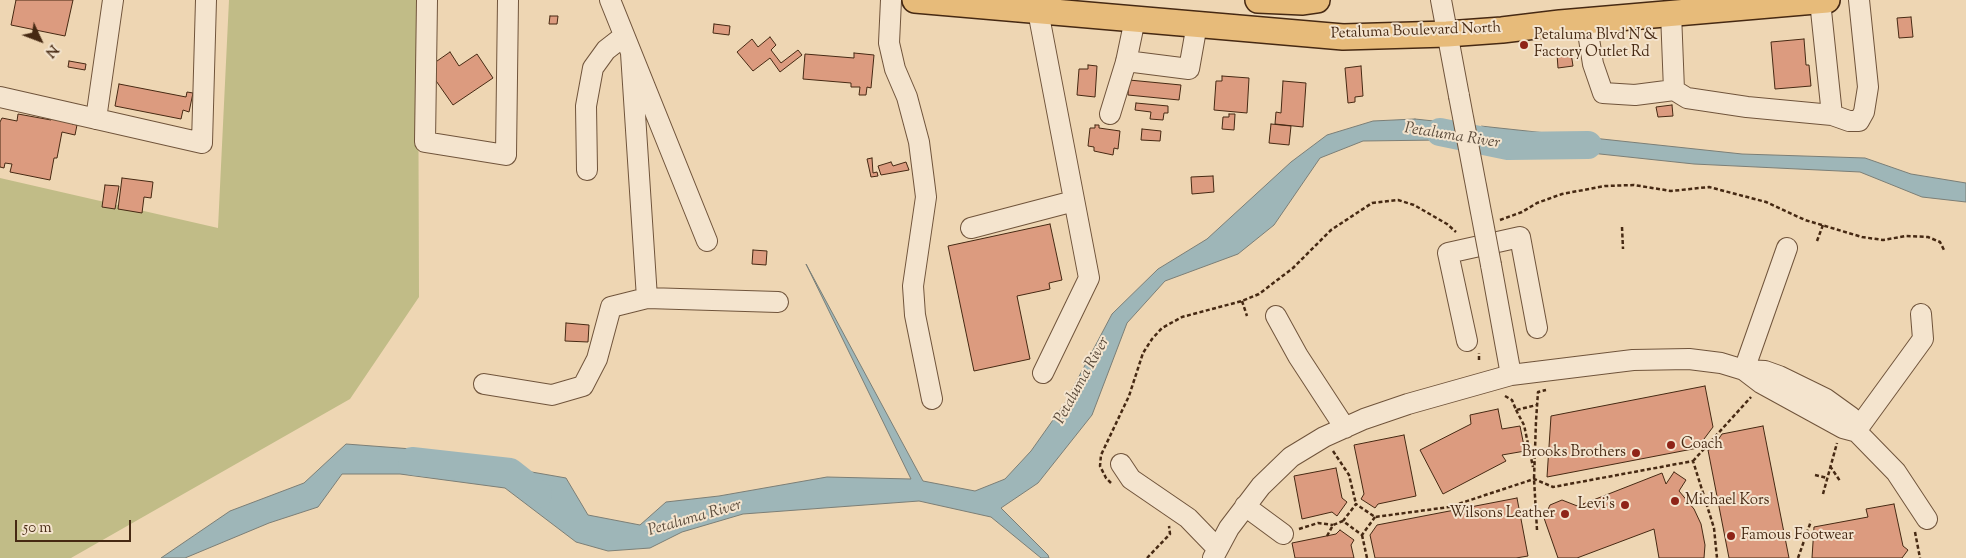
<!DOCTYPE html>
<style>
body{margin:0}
#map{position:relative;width:1966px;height:558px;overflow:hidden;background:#eed6b3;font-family:"Sorts Mill Goudy",serif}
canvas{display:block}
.north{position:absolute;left:15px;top:15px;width:50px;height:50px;-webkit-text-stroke:4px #f4e4ce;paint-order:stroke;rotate:133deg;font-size:14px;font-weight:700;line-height:20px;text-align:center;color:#462913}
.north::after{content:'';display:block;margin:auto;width:18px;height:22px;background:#462913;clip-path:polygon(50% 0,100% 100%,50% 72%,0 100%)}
.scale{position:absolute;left:15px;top:520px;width:116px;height:22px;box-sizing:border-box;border:2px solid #462913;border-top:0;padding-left:6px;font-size:15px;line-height:18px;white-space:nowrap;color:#462913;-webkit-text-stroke:4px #f4e4ce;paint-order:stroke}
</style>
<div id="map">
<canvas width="1966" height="558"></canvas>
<div class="north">N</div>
<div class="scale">50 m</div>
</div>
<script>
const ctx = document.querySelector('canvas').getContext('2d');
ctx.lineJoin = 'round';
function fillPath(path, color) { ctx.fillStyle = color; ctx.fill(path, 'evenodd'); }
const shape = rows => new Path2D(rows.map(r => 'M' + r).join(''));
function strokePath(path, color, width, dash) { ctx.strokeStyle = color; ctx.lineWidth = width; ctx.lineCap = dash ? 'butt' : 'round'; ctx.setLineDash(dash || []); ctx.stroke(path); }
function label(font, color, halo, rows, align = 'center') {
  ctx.font = font + ' "Sorts Mill Goudy",serif'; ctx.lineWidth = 4; ctx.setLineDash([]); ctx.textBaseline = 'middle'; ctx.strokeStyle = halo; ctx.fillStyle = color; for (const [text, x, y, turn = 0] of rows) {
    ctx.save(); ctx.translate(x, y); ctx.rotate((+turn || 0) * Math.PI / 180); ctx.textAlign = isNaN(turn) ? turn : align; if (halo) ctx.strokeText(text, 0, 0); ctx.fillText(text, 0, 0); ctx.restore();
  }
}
const green = shape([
 [229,0,418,0,419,297,350,399,71,558,0,558,0,178,218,228]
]);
const water = shape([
 [1415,119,1742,154,1865,158,1911,174,1966,183,1966,202,1922,197,1860,172,1694,164,1600,154,1516,139,1363,141,1320,158,1274,225,1238,254,1165,281,1127,323,1092,415,1038,483,1001,508,1048,555,1049,558,1041,558,991,517,919,501,743,514,682,532,650,548,608,551,576,542,505,488,400,474,342,474,318,507,269,523,185,558,161,558,230,511,304,483,346,444,412,449,471,474,526,471,566,478,588,515,640,525,666,502,719,496,827,477,911,479,806,264,923,481,975,491,1005,479,1031,451,1065,403,1112,314,1158,269,1207,239,1291,162,1327,135,1373,121,1415,119]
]);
const pier = shape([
 [1439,119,1481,124,1484,142,1444,142]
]);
const river = shape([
 [1440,132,1508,146,1588,145],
 [412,461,510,472,538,494]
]);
const building = shape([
 [16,0,73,0,65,36,11,25,16,0],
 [550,16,558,16,557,24,549,24,550,16],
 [1911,17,1913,37,1899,38,1897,18,1911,17],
 [714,24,730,26,729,35,713,33,714,24],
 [770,37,776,45,771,50,781,63,798,50,802,55,780,72,770,58,753,71,737,52,752,39,758,47,770,37],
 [1804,39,1806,65,1809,65,1811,86,1775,89,1771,42,1804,39],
 [450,52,459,66,477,54,493,78,453,105,427,68,450,52],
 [854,53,874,55,871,88,867,87,866,95,859,95,860,87,851,87,851,83,803,79,805,54,854,58,854,53],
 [1571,53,1573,66,1558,68,1557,54,1571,53],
 [69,61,86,64,85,70,68,67,69,61],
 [1088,65,1097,66,1095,97,1077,95,1079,69,1088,69,1088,65],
 [1361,66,1363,96,1355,97,1355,102,1348,103,1345,68,1361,66],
 [1222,76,1249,78,1247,113,1214,110,1216,81,1222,81,1222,76],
 [1129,80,1181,85,1179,100,1128,95,1129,80],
 [1283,81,1306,83,1303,127,1275,124,1276,112,1281,113,1283,81],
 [119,84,186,97,187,92,193,93,189,112,183,110,181,119,115,106,119,84],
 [1136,103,1168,106,1168,113,1164,113,1163,120,1150,119,1151,112,1135,110,1136,103],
 [1672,105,1673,116,1658,117,1656,107,1672,105],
 [53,112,74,116,72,124,77,125,75,135,62,132,57,158,54,158,50,180,10,172,12,164,5,163,4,168,0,167,0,122,2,118,17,121,18,114,51,120,53,112],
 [1229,114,1235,114,1234,130,1222,129,1223,117,1229,117,1229,114],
 [1271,124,1291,126,1289,145,1269,143,1271,124],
 [1095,125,1099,125,1099,128,1120,131,1118,149,1114,148,1113,155,1094,151,1094,147,1088,146,1090,128,1095,128,1095,125],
 [1142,129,1161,131,1160,141,1141,140,1142,129],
 [872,158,873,173,877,172,878,176,871,177,867,159,872,158],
 [891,162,893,166,906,162,909,170,881,175,878,166,891,162],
 [1213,176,1214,192,1192,194,1191,177,1213,176],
 [122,178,153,182,151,198,144,197,142,213,118,209,122,178],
 [105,185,119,186,115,209,102,207,105,185],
 [1050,224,1062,280,1049,283,1050,289,1017,296,1030,359,974,371,948,246,1050,224],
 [753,250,767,251,766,265,752,264,753,250],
 [566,323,589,325,588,342,565,341,566,323],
 [1705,386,1713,427,1701,443,1703,447,1547,477,1551,416,1705,386],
 [1498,409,1502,429,1520,426,1525,451,1502,455,1506,461,1443,494,1420,450,1471,424,1470,415,1498,409],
 [1763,426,1789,558,1729,558,1708,450,1712,449,1722,434,1763,426],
 [1404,435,1416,496,1378,504,1375,508,1361,499,1364,494,1354,445,1404,435],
 [1336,468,1342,498,1347,502,1337,516,1332,512,1302,519,1294,476,1336,468],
 [1674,472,1686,480,1679,491,1694,509,1701,524,1705,545,1704,558,1659,558,1654,529,1577,558,1558,558,1544,518,1550,505,1562,500,1585,509,1583,504,1662,473,1666,484,1674,472],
 [1517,498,1528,556,1516,558,1375,558,1370,535,1377,525,1517,498],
 [1894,504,1903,546,1908,550,1902,558,1812,558,1814,527,1868,517,1866,509,1894,504],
 [1340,530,1354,540,1351,545,1354,558,1295,558,1292,543,1336,534,1340,530]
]);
const path = shape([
 [1500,220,1522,212,1537,203,1562,194,1605,186,1634,185,1671,191,1709,187,1766,202,1805,220,1862,237,1883,240,1906,236,1928,237,1940,242,1945,252],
 [1622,227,1623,249],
 [1817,241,1823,225],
 [1242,301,1247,316],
 [1479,360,1479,353],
 [1505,396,1512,400,1516,410,1537,405],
 [1516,410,1524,425,1533,467],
 [1333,451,1349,475,1356,504],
 [1693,461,1751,397],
 [1830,466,1840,481],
 [1815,475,1827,478],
 [1111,483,1106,478,1100,466,1101,455,1129,396,1143,353,1152,339,1162,328,1182,317,1242,301,1259,294,1293,268,1331,230,1372,203,1398,200,1414,205,1447,224,1456,232],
 [1823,494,1837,443],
 [1375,517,1362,535,1343,521,1356,504,1375,517,1449,507,1534,479,1553,487,1693,461,1714,528,1717,558],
 [1299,529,1318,523,1333,525],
 [1537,530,1534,479,1536,421,1538,392,1546,390],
 [1915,532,1920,558],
 [1362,535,1367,558],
 [1327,536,1333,525,1343,521],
 [1147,558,1170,534,1169,526],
 [1798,558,1811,521]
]);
const minor = shape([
 [427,0,425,142,506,155,508,0],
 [610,0,707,241],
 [891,0,889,43,895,69,907,97,919,142,924,181,926,197,913,286,915,315,932,399],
 [1441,0,1459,96],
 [1820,1,1832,115,1849,121,1859,121,1864,112,1868,87,1859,0],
 [1038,11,1089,278,1043,373],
 [1671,13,1674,90,1687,98,1747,107,1832,115],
 [1586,20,1593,64,1603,93,1635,95,1674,90],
 [631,53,647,298,778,302],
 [1126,61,1189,69,1197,24],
 [0,97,202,143,206,0],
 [1110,114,1126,62,1135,19],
 [96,119,113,0],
 [587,170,586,106,593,68,606,50,624,36],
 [971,228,1074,201],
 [1491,265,1511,375],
 [1276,316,1298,356,1345,428],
 [1467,341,1448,253,1520,237,1537,328],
 [1744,370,1761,383,1843,428,1858,432],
 [1744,370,1787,248],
 [484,384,552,395,583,386,597,359,611,307,647,298],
 [1856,431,1923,339,1921,314],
 [1121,464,1131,479,1188,518,1217,548],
 [1245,506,1283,534],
 [1213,558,1229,528,1261,486,1291,457,1324,437,1364,419,1408,404,1511,375,1633,360,1689,359,1721,363,1744,370,1765,371,1779,376,1826,399,1851,417,1856,431,1896,472,1927,519]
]);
const major = shape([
 [915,0,1343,37,1447,34,1502,30,1560,23,1827,0],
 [1258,0,1303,2,1317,0]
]);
const minorBridge = shape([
 [1459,96,1491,265]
]);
const markers = [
 [1524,45,5,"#8f2418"],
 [1671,445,5,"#8f2418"],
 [1636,453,5,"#8f2418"],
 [1675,501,5,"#8f2418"],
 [1625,505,5,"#8f2418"],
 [1565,514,5,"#8f2418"],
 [1731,536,5,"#8f2418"]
];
const streetNames = [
 ["Petaluma Boulevard North",1416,32,-2]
];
const poiNames = [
 ["Petaluma Blvd N &",1534,36],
 ["Factory Outlet Rd",1534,53],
 ["Coach",1681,445],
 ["Brooks Brothers",1626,453,"right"],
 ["Michael Kors",1685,501],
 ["Levi's",1615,505,"right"],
 ["Wilsons Leather",1555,514,"right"],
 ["Famous Footwear",1741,536]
];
const waterNames = [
 ["Petaluma River",1452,137,9],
 ["Petaluma River",1083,381,-61],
 ["Petaluma River",695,519,-16]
];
fillPath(green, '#c1bc87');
fillPath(water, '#9eb6b8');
strokePath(water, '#7b7e76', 1);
fillPath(pier, '#eed6b3');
strokePath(river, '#9eb6b8', 28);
fillPath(building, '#dc9b7f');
strokePath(building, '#462913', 1);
strokePath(minor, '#70543b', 22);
strokePath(major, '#462913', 28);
strokePath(path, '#462913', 2.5, [4, 2.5]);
strokePath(minor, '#f4e4ce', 20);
strokePath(major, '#e7bb7a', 25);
strokePath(minorBridge, '#70543b', 22, []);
strokePath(minorBridge, '#f4e4ce', 20);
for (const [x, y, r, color] of markers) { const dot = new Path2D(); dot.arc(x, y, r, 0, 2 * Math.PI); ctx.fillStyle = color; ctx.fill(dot); strokePath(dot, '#f4e4ce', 2); }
label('15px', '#462913', '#f4e4ce', streetNames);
label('15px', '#462913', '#f4e4ce', poiNames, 'left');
label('italic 16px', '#5c4c3c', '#f4e4ce', waterNames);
</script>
